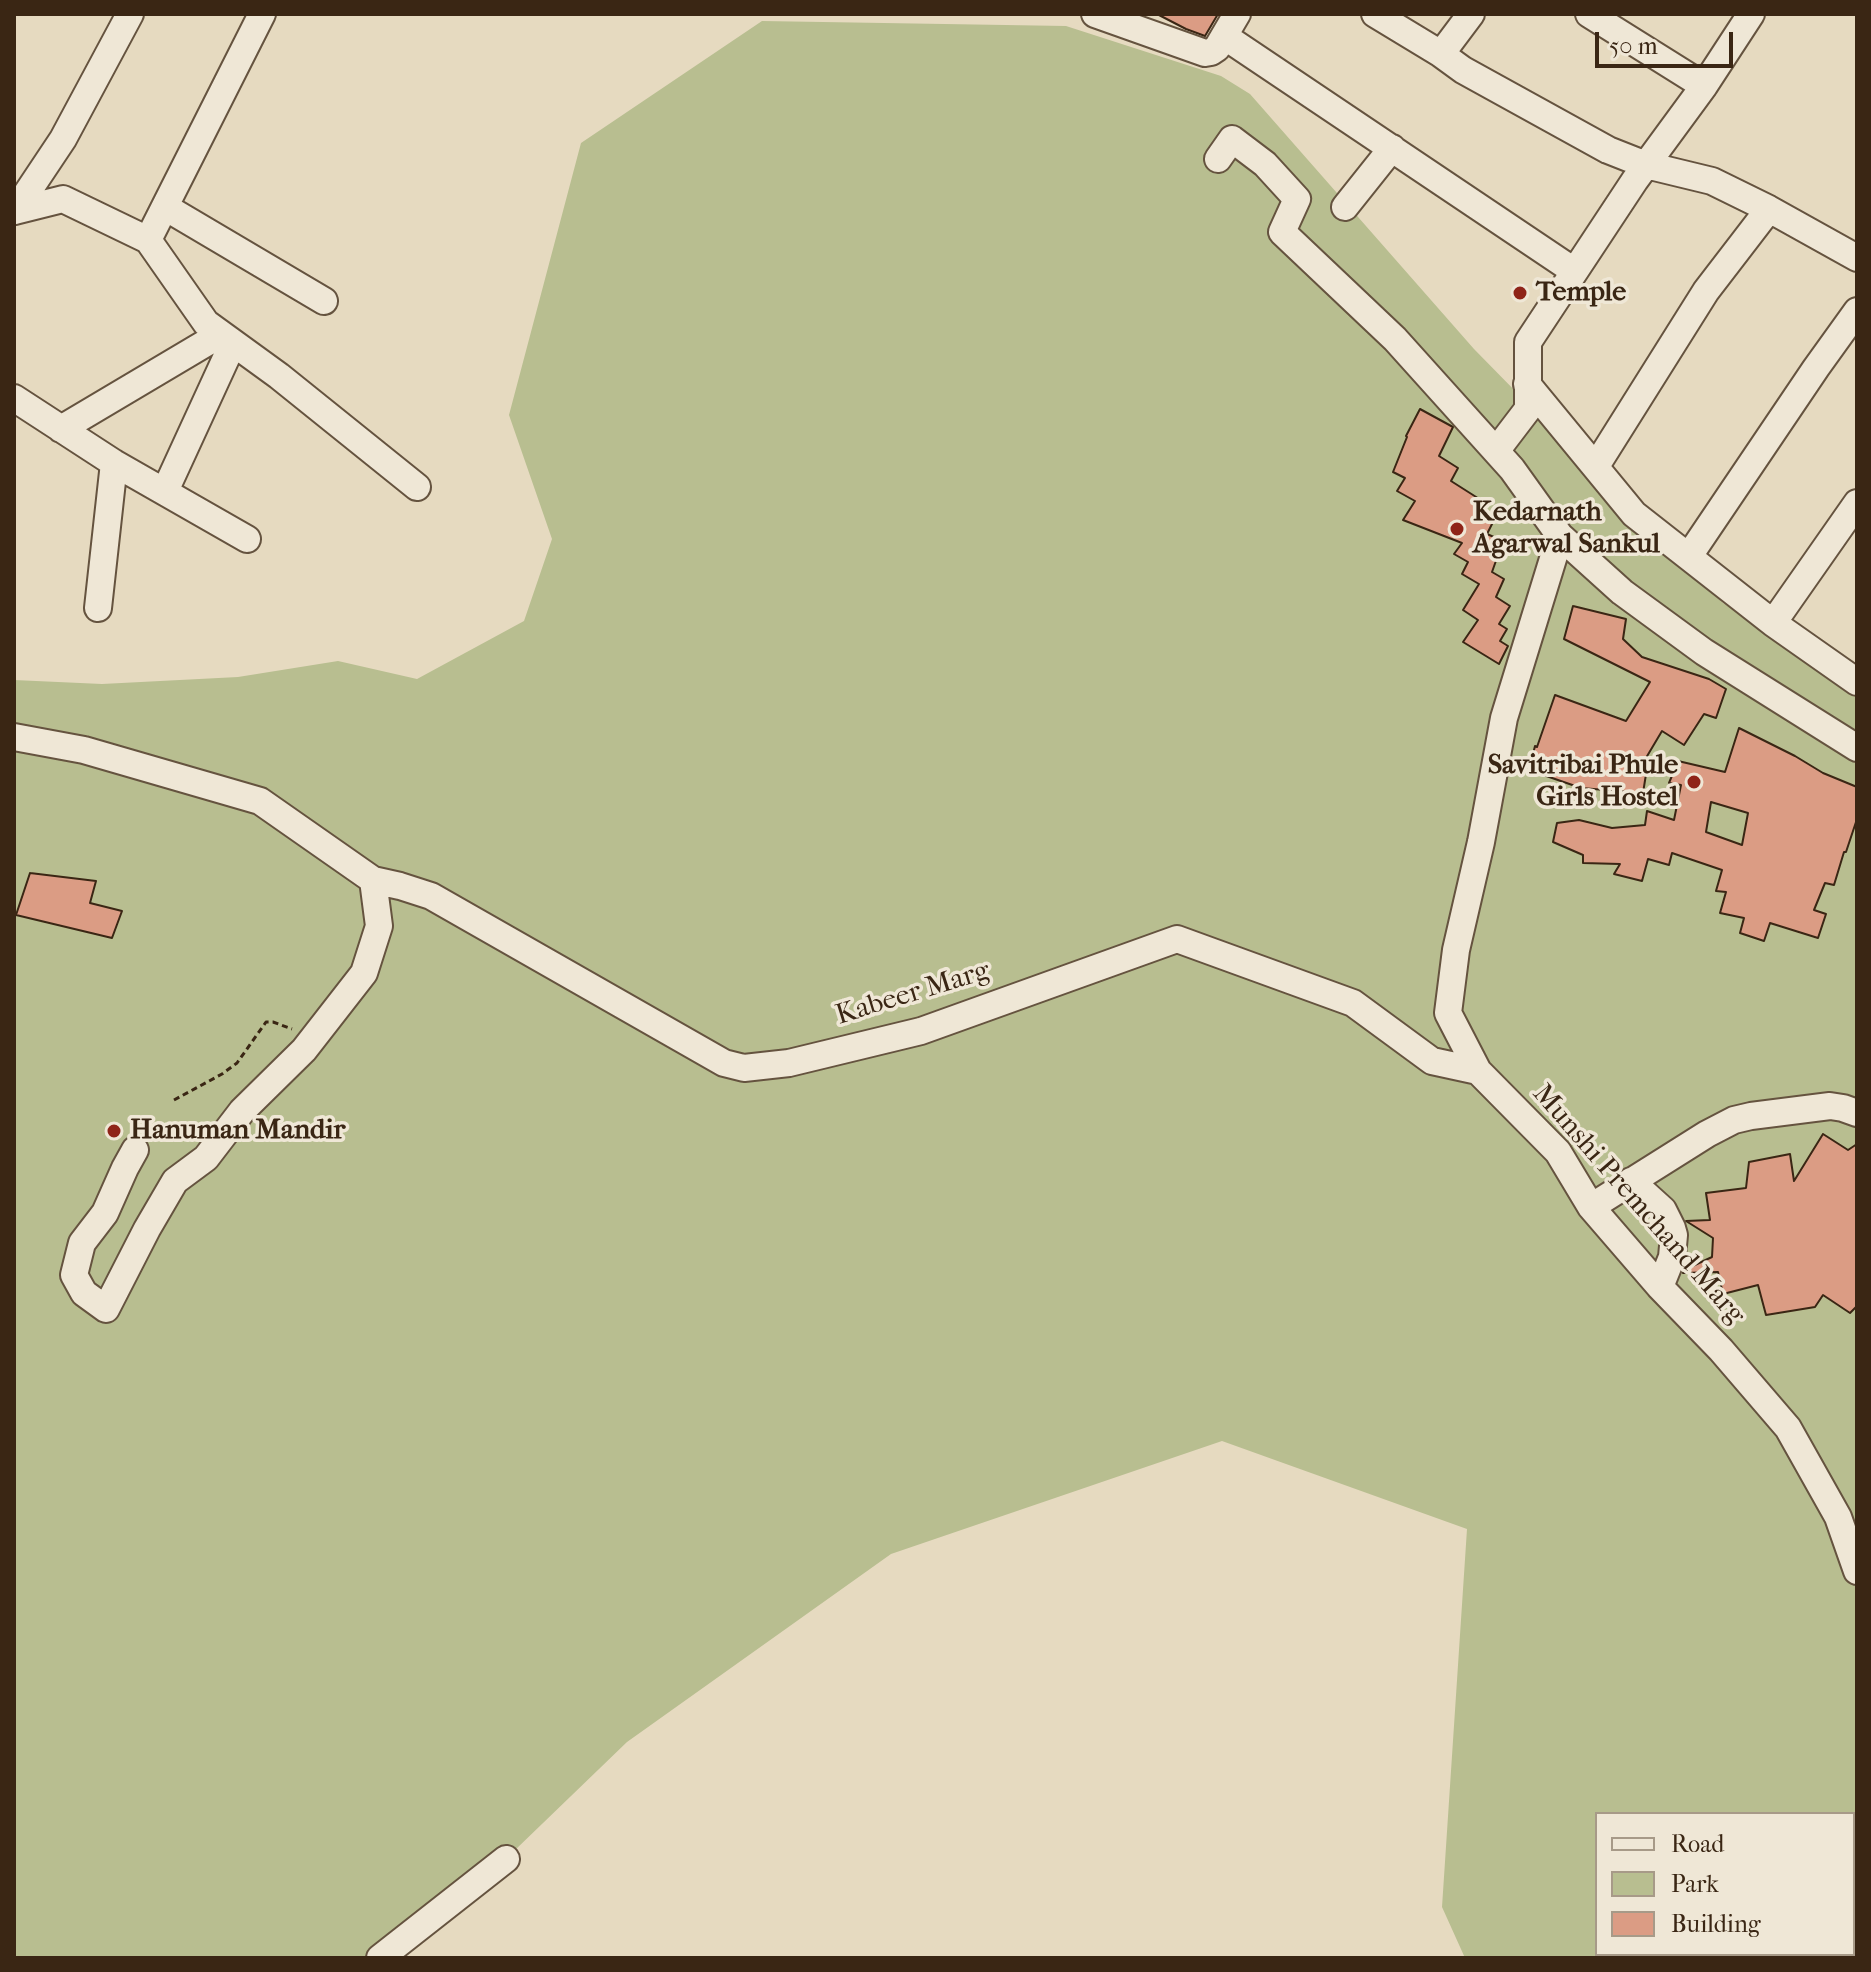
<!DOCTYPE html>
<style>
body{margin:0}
#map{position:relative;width:1871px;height:1972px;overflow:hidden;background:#e6dac0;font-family:"IM FELL French Canon",serif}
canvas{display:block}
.frame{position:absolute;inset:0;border:16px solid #3a2614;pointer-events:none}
.legend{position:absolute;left:1595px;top:1812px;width:260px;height:144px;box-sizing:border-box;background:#efe7d6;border:2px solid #a79a88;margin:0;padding:10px 14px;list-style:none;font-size:24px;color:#3a2614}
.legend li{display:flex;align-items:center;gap:16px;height:40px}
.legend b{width:40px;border:2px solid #a79a88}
.scale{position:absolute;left:1595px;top:32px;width:138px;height:36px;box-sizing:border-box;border:4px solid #3a2614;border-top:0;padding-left:10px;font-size:24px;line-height:28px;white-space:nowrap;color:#3a2614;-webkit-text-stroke:6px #efe7d6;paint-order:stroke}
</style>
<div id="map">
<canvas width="1871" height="1972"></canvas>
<div class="frame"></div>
<ul class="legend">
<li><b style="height:10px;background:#efe7d6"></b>Road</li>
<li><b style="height:22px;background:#b8be90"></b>Park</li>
<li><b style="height:22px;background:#db9c84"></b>Building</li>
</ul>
<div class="scale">50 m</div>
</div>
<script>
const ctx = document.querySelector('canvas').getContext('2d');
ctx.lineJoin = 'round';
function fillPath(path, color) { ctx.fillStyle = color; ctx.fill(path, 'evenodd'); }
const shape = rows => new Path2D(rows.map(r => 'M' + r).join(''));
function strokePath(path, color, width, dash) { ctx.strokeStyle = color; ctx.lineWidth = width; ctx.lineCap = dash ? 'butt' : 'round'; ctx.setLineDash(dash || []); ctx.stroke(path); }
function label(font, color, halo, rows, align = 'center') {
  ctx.font = font + ' "IM FELL French Canon",serif'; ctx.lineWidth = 7; ctx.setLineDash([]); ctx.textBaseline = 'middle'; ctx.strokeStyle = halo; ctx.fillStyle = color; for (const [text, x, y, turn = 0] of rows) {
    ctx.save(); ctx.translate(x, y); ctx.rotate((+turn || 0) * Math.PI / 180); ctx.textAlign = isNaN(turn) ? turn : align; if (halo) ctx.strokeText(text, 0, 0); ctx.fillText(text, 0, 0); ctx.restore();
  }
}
const green = shape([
 [762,21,1066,26,1221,76,1250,94,1474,349,1723,603,1857,685,1857,1958,1465,1958,1442,1907,1467,1529,1222,1441,891,1554,627,1742,514,1851,373,1958,14,1958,14,680,102,684,238,677,338,661,417,679,524,621,552,539,509,415,581,143],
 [1597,1814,1853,1814,1853,1954,1597,1954]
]);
const building = shape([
 [1157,14,1218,14,1205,36,1186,29,1157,14],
 [1420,409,1453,427,1439,456,1458,468,1451,481,1484,502,1479,516,1493,522,1487,534,1503,541,1492,572,1504,579,1496,597,1510,606,1499,624,1507,629,1500,641,1508,646,1499,664,1463,642,1478,620,1463,610,1479,584,1462,574,1468,562,1454,554,1462,543,1403,520,1415,501,1397,491,1405,478,1393,472,1407,437,1406,436,1420,409],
 [1573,606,1626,619,1623,639,1642,657,1709,679,1726,689,1716,718,1704,714,1684,745,1662,731,1640,768,1647,768,1643,793,1581,788,1529,770,1535,746,1537,747,1555,695,1626,721,1650,682,1564,639,1573,606],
 [1739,728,1795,756,1823,773,1857,787,1857,819,1846,852,1844,852,1834,885,1825,883,1814,910,1826,914,1818,938,1770,923,1764,941,1740,933,1744,918,1720,913,1726,892,1716,891,1722,870,1672,853,1669,865,1648,859,1642,881,1614,874,1620,864,1583,863,1583,855,1553,842,1557,823,1579,820,1612,828,1645,825,1647,811,1674,820,1681,785,1669,783,1678,761,1725,772,1739,728],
 [1711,802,1748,813,1742,845,1706,832,1711,802],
 [30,873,96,881,90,903,122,911,112,938,16,915,30,873],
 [1823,1134,1848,1150,1857,1144,1857,1306,1850,1313,1823,1295,1815,1307,1766,1315,1758,1285,1723,1294,1718,1272,1683,1273,1684,1270,1712,1257,1713,1238,1686,1221,1710,1220,1706,1193,1746,1188,1749,1162,1790,1154,1794,1181,1823,1134]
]);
const path = shape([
 [174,1100,222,1074,237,1063,266,1022,273,1022,292,1029]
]);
const minor = shape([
 [1095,14,1205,53,1211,52,1217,48,1237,14],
 [1375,14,1441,54,1463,70,1608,150,1646,165,1712,181,1769,209,1857,258],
 [1589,14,1704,86],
 [1224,36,1574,271],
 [1441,54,1471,14],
 [1218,159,1232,139,1265,164,1297,199,1282,232,1395,339,1512,469,1560,536,1622,592,1704,652,1857,748],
 [165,207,324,301],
 [1345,207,1392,148],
 [15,211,63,199,148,240,262,14],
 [15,211,63,139,130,14],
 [148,240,206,323,279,376,417,487],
 [1527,384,1634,514,1773,623,1857,682],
 [14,398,114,463,247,539],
 [61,429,221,334],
 [1496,451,1528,409,1528,342,1635,180,1704,86,1751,14],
 [1596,466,1706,291,1769,209],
 [165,491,233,343],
 [1560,536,1504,718,1481,842,1456,950,1448,1013,1478,1071,1558,1152,1591,1207,1660,1287,1721,1350,1788,1428,1838,1517,1857,1571],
 [1689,556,1816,368,1857,311],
 [98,608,114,463],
 [1773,623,1857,503],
 [14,737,84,750,260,801,373,880,379,926,364,973,304,1050,242,1111,206,1158,175,1181,147,1229,106,1309,84,1293,74,1275,82,1243,105,1213,125,1168,135,1150],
 [373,880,400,886,431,896,724,1063,744,1068,789,1063,921,1031,1177,939,1353,1003,1432,1061,1478,1071],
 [1631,1181,1663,1210,1672,1228,1674,1235,1672,1257,1660,1287],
 [1591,1207,1707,1134,1734,1120,1751,1116,1830,1106,1843,1108,1857,1113],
 [1853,1942,1857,1941],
 [380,1958,506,1859],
 [1814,1958,1823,1954]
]);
const markers = [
 [1520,293,8,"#8f2418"],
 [1457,529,8,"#8f2418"],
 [1694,782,8,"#8f2418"],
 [114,1131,8,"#8f2418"]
];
const poiNames = [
 ["Temple",1536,293],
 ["Kedarnath",1473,513],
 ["Agarwal Sankul",1473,545],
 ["Savitribai Phule",1678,766,"right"],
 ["Girls Hostel",1678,798,"right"],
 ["Hanuman Mandir",130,1131]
];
const streetNames = [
 ["Kabeer Marg",913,994,-17],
 ["Munshi Premchand Marg",1638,1205,49]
];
fillPath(green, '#b8be90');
fillPath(building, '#db9c84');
strokePath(building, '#3a2614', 2);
strokePath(minor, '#65533f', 30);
strokePath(path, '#3a2614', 3, [6, 4]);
strokePath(minor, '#efe7d6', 26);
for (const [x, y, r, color] of markers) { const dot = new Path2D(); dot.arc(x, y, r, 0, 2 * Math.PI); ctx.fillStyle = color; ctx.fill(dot); strokePath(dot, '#efe7d6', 3); }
label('bold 28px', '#3a2614', '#efe7d6', poiNames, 'left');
label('28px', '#3a2614', '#efe7d6', streetNames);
</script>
